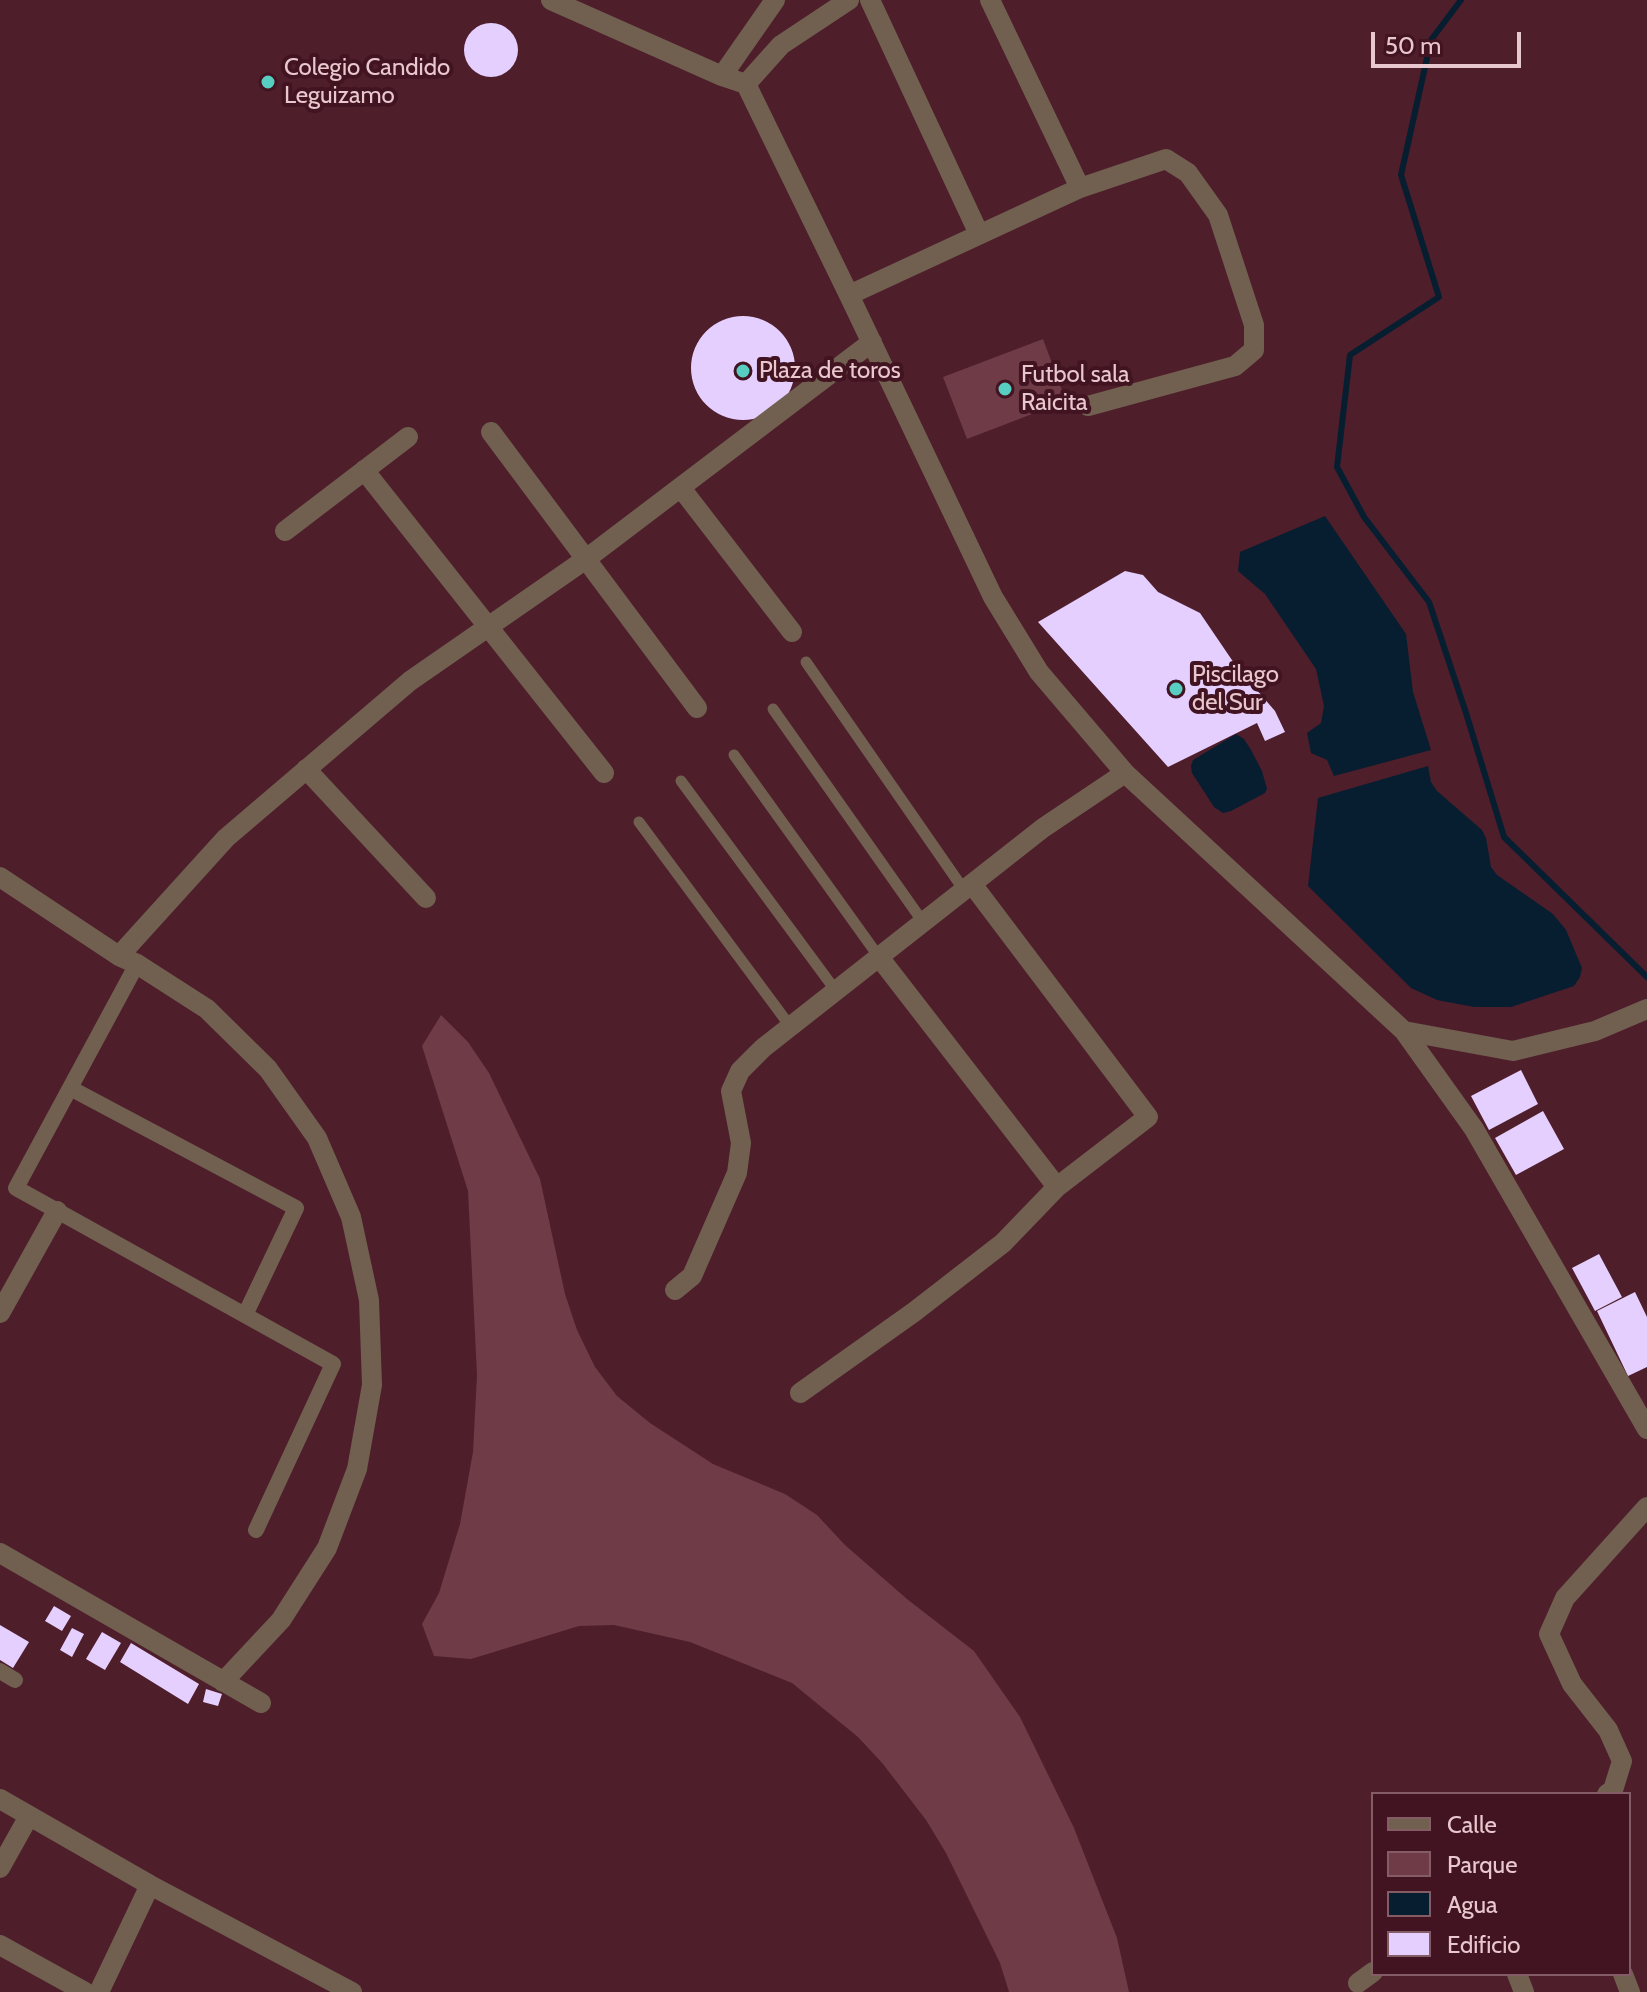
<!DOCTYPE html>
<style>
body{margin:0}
#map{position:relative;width:1647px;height:1992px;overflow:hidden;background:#4e1e2b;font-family:Cabin,sans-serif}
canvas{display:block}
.legend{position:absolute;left:1371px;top:1792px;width:260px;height:184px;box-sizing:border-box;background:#421421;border:2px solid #845c66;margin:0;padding:10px 14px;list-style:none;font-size:24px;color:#e8c8ce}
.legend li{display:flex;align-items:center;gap:16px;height:40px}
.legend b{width:40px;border:2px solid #845c66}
.scale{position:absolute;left:1371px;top:32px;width:150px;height:36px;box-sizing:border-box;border:4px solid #e8c8ce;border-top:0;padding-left:10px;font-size:24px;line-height:28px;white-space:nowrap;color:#e8c8ce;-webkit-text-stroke:6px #421421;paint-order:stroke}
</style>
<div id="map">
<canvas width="1647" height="1992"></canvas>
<ul class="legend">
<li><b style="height:10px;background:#716050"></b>Calle</li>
<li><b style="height:22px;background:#6e3b47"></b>Parque</li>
<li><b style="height:22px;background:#071e30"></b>Agua</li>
<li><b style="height:22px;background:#e5cfff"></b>Edificio</li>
</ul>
<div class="scale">50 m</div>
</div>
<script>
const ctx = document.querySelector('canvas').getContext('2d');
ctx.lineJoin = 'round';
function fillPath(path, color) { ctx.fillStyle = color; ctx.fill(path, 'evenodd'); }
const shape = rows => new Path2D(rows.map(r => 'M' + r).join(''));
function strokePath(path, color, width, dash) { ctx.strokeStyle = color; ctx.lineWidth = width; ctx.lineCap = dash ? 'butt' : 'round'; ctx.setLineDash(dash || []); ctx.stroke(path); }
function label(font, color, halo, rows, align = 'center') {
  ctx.font = font + ' Cabin,sans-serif'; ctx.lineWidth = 8; ctx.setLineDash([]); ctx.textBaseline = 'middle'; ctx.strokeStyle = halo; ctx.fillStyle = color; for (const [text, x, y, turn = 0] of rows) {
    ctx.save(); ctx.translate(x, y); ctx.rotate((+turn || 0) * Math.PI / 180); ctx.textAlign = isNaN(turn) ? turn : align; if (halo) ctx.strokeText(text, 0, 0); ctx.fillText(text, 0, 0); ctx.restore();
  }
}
const green = shape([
 [1043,339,1066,401,967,439,943,377],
 [441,1015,468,1042,489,1073,540,1179,565,1294,577,1330,595,1367,617,1396,650,1423,713,1464,785,1494,817,1515,845,1545,907,1599,974,1651,1020,1717,1074,1828,1117,1938,1129,1992,1009,1992,1000,1963,946,1853,926,1820,883,1764,858,1737,792,1683,690,1642,614,1625,579,1626,471,1659,434,1656,422,1624,439,1593,460,1524,473,1452,477,1375,468,1191,422,1046]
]);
const water = shape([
 [1325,516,1406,634,1413,692,1431,750,1334,776,1327,760,1311,753,1307,733,1321,723,1324,706,1316,669,1265,594,1238,571,1240,552],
 [1236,734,1244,739,1251,750,1262,771,1267,789,1265,793,1231,811,1223,813,1214,807,1192,773,1191,766,1193,760],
 [1428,766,1431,782,1437,791,1482,830,1486,838,1491,867,1497,875,1553,914,1566,930,1582,968,1580,977,1574,986,1511,1007,1474,1007,1437,1000,1411,988,1308,886,1318,798]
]);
const stream = shape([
 [1461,0,1431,40,1401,175,1439,297,1350,355,1337,467,1364,517,1429,602,1466,713,1504,837,1647,977]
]);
const building = shape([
 '464 50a27 27 0 1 1 54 0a27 27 0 1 1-54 0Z',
 '691 368a52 52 0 1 1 104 0a52 52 0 1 1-104 0Z',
 [1125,571,1143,575,1158,592,1200,613,1236,666,1275,711,1285,732,1265,741,1257,723,1168,767,1038,622],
 [1521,1070,1538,1104,1489,1130,1471,1096],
 [1543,1111,1564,1149,1516,1175,1495,1138],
 [1599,1254,1622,1297,1595,1311,1572,1268],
 [1635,1292,1647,1317,1647,1367,1628,1376,1597,1311],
 [54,1606,71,1616,62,1631,45,1621],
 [0,1625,29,1642,13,1668,0,1660],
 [72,1628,84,1634,72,1657,60,1650],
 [102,1632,121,1643,105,1670,86,1659],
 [131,1643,199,1684,188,1704,120,1662],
 [206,1689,222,1694,218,1706,203,1702]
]);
const service = shape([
 [806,662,964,890],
 [773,709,923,922],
 [734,755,879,957],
 [681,781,836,991],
 [639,822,790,1026]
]);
const pedestrian = shape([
 [137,964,16,1188,333,1364,256,1530],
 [70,1088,296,1208,245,1315],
 [0,1671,15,1680]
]);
const minor = shape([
 [551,0,722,76,746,84,849,295,993,597,1039,672,1125,773,1404,1031,1474,1129,1647,1429],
 [870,0,979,234],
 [990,0,1080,188],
 [722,76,775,0],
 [746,84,781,45,849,0],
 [849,295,1080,188,1166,159,1188,173,1218,215,1254,325,1254,350,1235,366,1088,406],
 [491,432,697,708],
 [364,470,604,773],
 [681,488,792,632],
 [285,531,408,437],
 [306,769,426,898],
 [0,877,119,956,137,964,207,1009,268,1069,317,1138,351,1217,369,1300,372,1385,357,1469,327,1548,281,1620,223,1682],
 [119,956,226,838,410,681,586,559,872,342],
 [879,957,1057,1187],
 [1404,1031,1513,1051,1595,1031,1647,1009],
 [675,1290,692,1276,737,1173,741,1143,731,1091,740,1071,763,1048,1043,828,1125,773],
 [0,1313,57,1211],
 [800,1393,914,1312,1003,1243,1057,1187,1148,1117,972,884],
 [0,1553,261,1703],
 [1607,1794,1613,1790,1622,1761,1608,1730,1572,1684,1549,1634,1565,1598,1647,1507],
 [0,1799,150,1885,352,1992],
 [0,1868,29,1816],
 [0,1945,85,1992],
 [1517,1974,1524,1992],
 [1623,1974,1630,1992],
 [1358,1983,1373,1972],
 [99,1992,150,1885]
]);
const markers = [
 [268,82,8,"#57cec1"],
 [743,371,8,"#57cec1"],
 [1005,389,8,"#57cec1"],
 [1176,689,8,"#57cec1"]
];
const poiNames = [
 ["Colegio Candido",284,68],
 ["Leguizamo",284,96],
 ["Plaza de toros",759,371],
 ["Futbol sala",1021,375],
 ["Raicita",1021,403],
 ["Piscilago",1192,675],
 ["del Sur",1192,703]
];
fillPath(green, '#6e3b47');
fillPath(water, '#071e30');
strokePath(stream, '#071e30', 6);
fillPath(building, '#e5cfff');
strokePath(service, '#716050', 11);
strokePath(pedestrian, '#716050', 16);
strokePath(minor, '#716050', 20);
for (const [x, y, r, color] of markers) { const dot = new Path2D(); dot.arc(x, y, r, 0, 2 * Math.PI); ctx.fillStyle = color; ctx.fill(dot); strokePath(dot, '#421421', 3); }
label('24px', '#e8c8ce', '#421421', poiNames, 'left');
</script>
